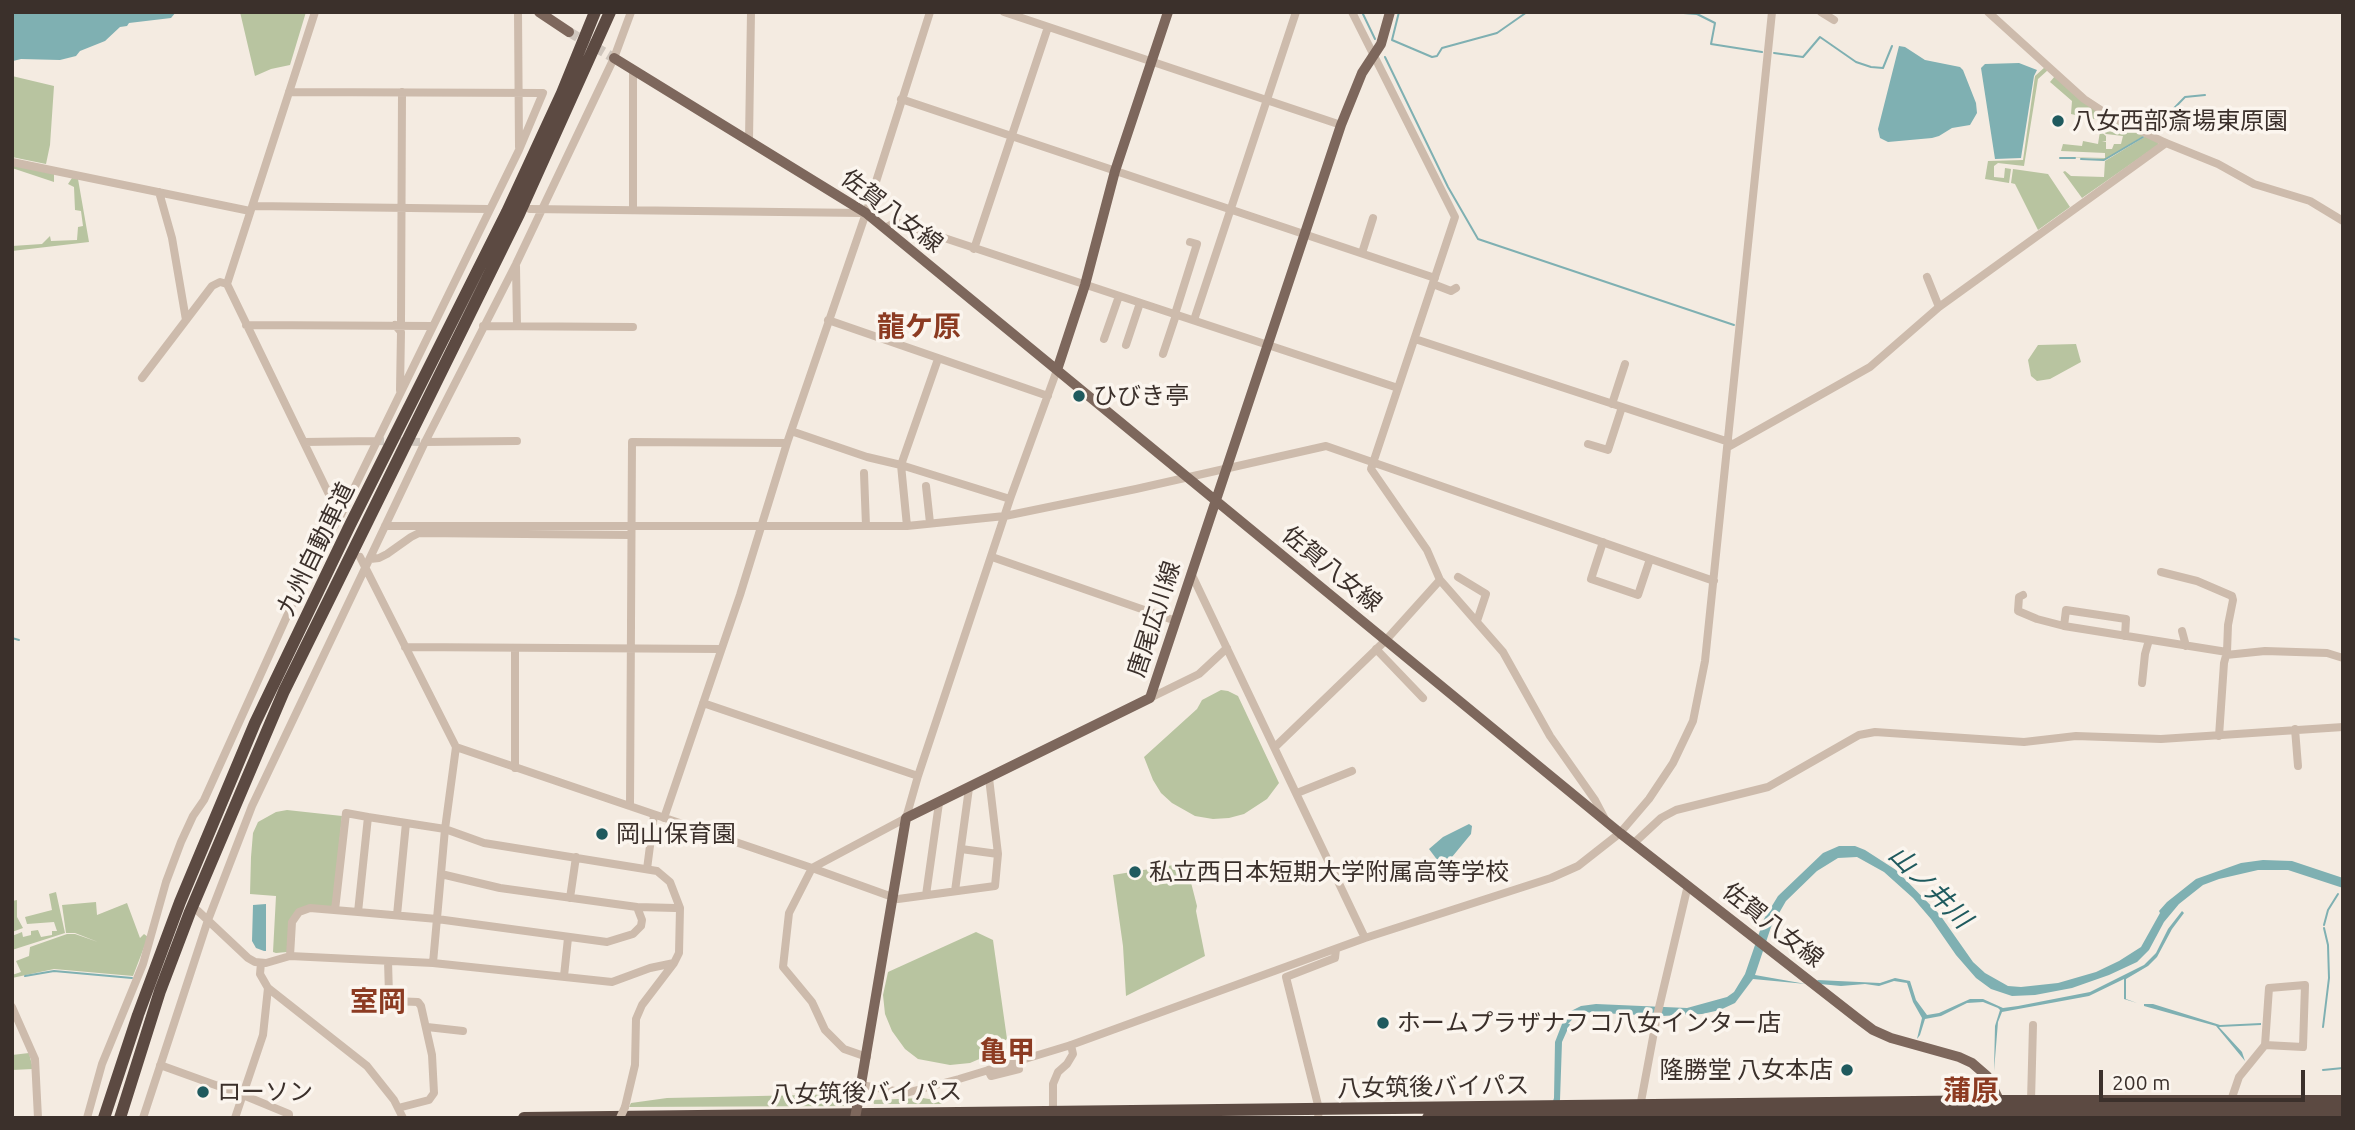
<!DOCTYPE html>
<meta charset="utf-8">
<style>
body{margin:0}
#map{position:relative;width:2355px;height:1130px;overflow:hidden;background:#f4ebe1;font-family:Ubuntu,sans-serif}
canvas{display:block}
.frame{position:absolute;inset:0;border:14px solid #3b302b;pointer-events:none}
.scale{position:absolute;left:2099px;top:1070px;width:206px;height:32px;box-sizing:border-box;border:4px solid #3b302b;border-top:0;padding-left:9px;font-size:21px;line-height:24px;white-space:nowrap;color:#3b302b;-webkit-text-stroke:5px #fbf5ee;paint-order:stroke}
</style>
<div id="map">
<canvas width="2355" height="1130"></canvas>
<div class="frame"></div>
<div class="scale">200 m</div>
</div>
<script>
const ctx = document.querySelector('canvas').getContext('2d');
ctx.lineJoin = 'round';
function fillPath(path, color) { ctx.fillStyle = color; ctx.fill(path, 'evenodd'); }
const shape = rows => new Path2D(rows.map(r => 'M' + r).join(''));
function strokePath(path, color, width, dash) { ctx.strokeStyle = color; ctx.lineWidth = width; ctx.lineCap = dash ? 'butt' : 'round'; ctx.setLineDash(dash || []); ctx.stroke(path); }
function label(font, color, halo, rows, align = 'center') {
  ctx.font = font + ' Ubuntu,"Noto Sans JP",sans-serif'; ctx.lineWidth = 7; ctx.setLineDash([]); ctx.textBaseline = 'middle'; ctx.strokeStyle = halo; ctx.fillStyle = color; for (const [text, x, y, turn = 0] of rows) {
    ctx.save(); ctx.translate(x, y); ctx.rotate((+turn || 0) * Math.PI / 180); ctx.textAlign = isNaN(turn) ? turn : align; if (halo) ctx.strokeText(text, 0, 0); ctx.fillText(text, 0, 0); ctx.restore();
  }
}
const green = shape([
 [240,12,306,12,290,65,271,69,255,76],
 [2045,67,2048,70,2038,79,2024,166,1998,163,1994,166,1994,177,2004,178,2005,168,2011,169,2009,183,1985,179,1988,161,2023,160,2035,76],
 [12,76,54,86,50,145,46,164,12,157],
 [2055,76,2145,135,2106,159,2060,157,2105,158,2105,153,2061,151,2063,144,2082,146,2083,141,2098,144,2100,131,2106,136,2106,141,2102,142,2106,142,2106,149,2112,149,2114,144,2121,144,2123,136,2106,134,2103,131,2117,132,2117,130,2098,129,2099,120,2071,114,2072,101,2050,82],
 [2146,136,2158,142,2158,145,2082,198,2063,172,2065,171,2071,176,2104,177,2105,161],
 [12,165,54,174,54,182,12,168],
 [2013,169,2048,174,2070,207,2038,230,2015,184,2011,183],
 [72,178,78,179,89,242,12,251,12,246,42,244,50,236,51,241,77,240,78,227,83,226,81,211,75,210,74,187,68,184],
 [2076,344,2081,362,2050,379,2037,381,2031,376,2028,360,2038,345],
 [1221,690,1228,691,1238,696,1279,783,1267,799,1244,814,1229,818,1213,819,1195,816,1172,803,1161,793,1153,780,1144,757,1197,709,1202,700],
 [287,810,342,816,333,908,299,909,287,952,276,953,273,952,276,896,250,894,251,857,253,833,258,822,276,812],
 [1186,863,1197,906,1196,911,1205,956,1126,996,1123,946,1113,875],
 [56,892,65,933,12,950,12,936,22,932,23,937,31,935,31,931,38,930,41,937,52,935,52,931,57,931,54,922,27,924,25,917,52,910,49,894],
 [17,900,17,917,23,928,12,932,12,901],
 [96,902,97,915,127,903,140,938,144,934,148,937,133,976,54,969,12,978,12,975,21,972,16,961,29,956,30,947,67,934,75,934,98,942,75,933,66,933,62,905],
 [976,932,993,940,1007,1039,984,1057,970,1063,950,1065,918,1059,905,1049,892,1031,885,1014,883,995,888,972],
 [29,1053,33,1069,12,1070,12,1055],
 [849,1094,848,1106,629,1107,631,1103,667,1098],
 [923,1098,940,1101,942,1104,874,1104,873,1100]
]);
const water = shape([
 [12,12,176,12,171,18,129,23,127,26,120,27,105,41,80,51,76,56,60,60,21,59,13,61],
 [1899,46,1905,47,1925,60,1960,67,1963,70,1976,103,1977,113,1970,125,1952,128,1939,136,1932,138,1888,142,1880,138,1878,129],
 [2019,63,2037,70,2034,76,2021,158,1995,159,1981,68,1985,64],
 [1469,824,1472,826,1471,834,1452,857,1441,865,1429,849,1443,837],
 [1839,846,1855,846,1865,850,1896,870,1940,915,1973,962,1985,973,2008,986,2021,987,2058,983,2096,972,2119,961,2141,947,2160,913,2159,911,2167,902,2196,879,2241,863,2263,860,2292,861,2343,878,2343,888,2288,870,2258,870,2219,879,2203,885,2179,904,2164,922,2149,950,2137,962,2109,975,2072,988,2035,995,2012,996,1991,989,1976,978,1956,955,1931,919,1913,898,1884,872,1857,857,1838,858,1817,871,1786,901,1771,927,1755,975,1806,984,1753,979,1735,1003,1720,1010,1702,1014,1662,1016,1579,1012,1568,1024,1570,1024,1562,1042,1560,1100,1553,1118,1550,1110,1554,1098,1555,1042,1562,1024,1571,1011,1581,1006,1596,1004,1687,1008,1727,997,1734,992,1745,974,1764,919,1778,896,1823,853],
 [266,904,266,951,264,951,256,948,252,941,253,905],
 [2182,911,2184,913,2172,929,2157,957,2148,966,2126,979,2126,999,2137,1003,2124,999,2124,979,2089,996,2002,1012,1998,1022,1994,1071,1995,1026,2000,1010,1998,1008,1983,1002,1967,1003,1941,1016,1925,1019,1920,1035,1917,1039,1922,1018,1913,1002,1907,983,1894,981,1879,986,1865,984,1841,986,1820,984,1817,980,1880,983,1895,978,1910,981,1916,1000,1927,1015,1939,1013,1970,999,1983,999,2003,1008,2018,1006,2090,992,2144,965,2156,953,2168,929],
 [2144,1004,2153,1004,2220,1025,2261,1023,2261,1025,2219,1027,2242,1052,2245,1061,2216,1026,2144,1006]
]);
const stream = shape([
 [1362,12,1375,39],
 [1399,12,1392,40,1432,57,1437,56,1442,48,1497,33,1527,12],
 [1670,12,1697,14,1715,23,1711,44,1762,52],
 [1774,53,1803,57,1820,37,1856,62,1871,67,1883,68,1892,46],
 [1385,57,1448,187,1478,239,1734,325],
 [2151,132,2185,97,2205,95],
 [2060,158,2075,158],
 [2081,159,2104,160,2143,137],
 [12,638,19,640],
 [2324,925,2328,910,2338,894],
 [25,976,54,971,132,978],
 [2323,1027,2329,978,2328,945,2324,928],
 [2323,1070,2343,1068]
]);
const minorTunnel = shape([
 [376,441,425,442]
]);
const majorTunnel = shape([
 [569,32,614,58]
]);
const minor = shape([
 [315,12,227,284,340,517],
 [518,12,519,147],
 [1004,12,1341,125],
 [1352,12,1455,217,1371,469,1427,550,1440,580,1503,652,1550,736,1595,800,1605,819],
 [1821,12,1834,20],
 [1988,12,2084,99,2110,116,2166,143,2218,164,2254,184,2310,201,2343,221],
 [901,99,1435,278],
 [749,140,751,12],
 [12,162,250,211],
 [159,192,172,238,186,320],
 [253,206,488,209],
 [530,209,863,213],
 [633,210,633,70],
 [885,228,896,222,1398,388],
 [974,249,1048,27],
 [1362,253,1373,218],
 [516,266,517,326],
 [1927,277,1939,307],
 [1433,284,1451,291,1456,288],
 [1175,314,1197,244,1190,242],
 [828,320,1048,396],
 [1194,320,1296,12],
 [246,325,432,326],
 [395,325,401,332,400,390],
 [401,325,402,92],
 [483,326,633,327],
 [1104,339,1119,296],
 [1415,339,1729,442],
 [1126,345,1140,303],
 [1163,354,1176,315],
 [142,378,212,286,220,282,227,284],
 [1612,404,1625,364],
 [791,431,867,457,901,465,1010,499],
 [304,442,376,441],
 [425,442,517,441],
 [1588,444,1608,450,1622,407],
 [1728,447,1870,367,1939,307,2166,143],
 [864,473,866,526],
 [926,486,930,523],
 [385,526,907,526,1005,516,1136,489,1326,446,1714,581],
 [907,526,901,465,938,359],
 [1603,542,1591,579,1638,595,1650,559],
 [360,557,456,747,445,829,433,963],
 [992,557,1176,621],
 [370,559,379,558,387,554,411,537,419,533,631,535],
 [2161,572,2197,581,2232,596,2233,600,2228,625,2227,652,2224,663,2219,736],
 [1191,573,1365,938],
 [1458,577,1486,594,1477,621],
 [2023,595,2019,597,2018,611,2037,619,2064,626,2227,652],
 [2064,626,2066,610,2126,619,2125,636],
 [2182,631,2186,646],
 [405,647,721,649],
 [515,649,515,768],
 [1376,649,1423,698],
 [2226,655,2265,651,2327,653,2343,658],
 [2142,683,2145,654,2149,640],
 [1150,698,1199,674,1227,648],
 [703,703,918,776],
 [2295,729,2298,766],
 [456,747,812,868,898,899,995,886,998,854,989,778],
 [1275,747,1386,640,1440,580],
 [1297,793,1352,771],
 [630,806,632,442,787,443],
 [664,818,740,595,787,443,866,213,930,12],
 [1634,843,1661,818,1676,810,1768,787,1859,735,1875,732,2024,742,2076,736,2161,739,2343,727],
 [961,849,998,854],
 [647,869,654,815],
 [955,891,969,788],
 [926,895,939,803],
 [570,898,576,857],
 [637,907,675,908],
 [335,910,346,813,368,817],
 [198,911,248,958,255,962,266,963,290,956,433,963,612,982,650,968,674,963,679,953,680,908,670,882,657,871,484,843,445,829,368,817,358,912,437,919,607,942,633,934,641,926,642,920,637,907,500,888,441,874],
 [397,915,406,823],
 [290,956,292,922,299,912,310,908,358,912],
 [388,961,389,995,391,1002],
 [261,963,260,974,268,988,367,1066,394,1100,403,1118],
 [564,976,568,938],
 [393,1001,418,1002,421,1006,432,1055,434,1093,429,1100,398,1108],
 [12,1007,35,1059,38,1118],
 [427,1027,463,1031],
 [867,1057,844,1049,825,1030,812,1002,783,967,789,913,812,868,906,818,918,776,1010,499,1057,370],
 [160,1065,243,1095,289,1114,289,1118],
 [988,1070,991,1076,1019,1069],
 [861,1085,906,1093,959,1079,1071,1045,1365,938,1551,878,1578,866,1620,833,1649,799,1673,763,1693,721,1705,661,1772,12],
 [2031,1101,2033,1025],
 [625,1107,635,1065,636,1019,642,1005,674,963],
 [1640,1107,1657,1016,1688,885],
 [1053,1115,1053,1084,1058,1072,1067,1064,1073,1054,1071,1045],
 [87,1118,102,1064,143,964,166,882,181,842,193,816,204,800,310,565,340,517,519,150,543,93,289,92],
 [143,1118,208,920,252,806,425,442,516,264,614,58,631,12],
 [235,1118,263,1035,268,988],
 [1318,1118,1319,1109,1286,977,1335,958,1336,949],
 [2225,1118,2239,1077,2265,1045,2269,988,2305,985,2303,1047,2265,1045]
]);
const major = shape([
 [539,12,569,32],
 [614,58,866,213,1620,833,1857,1018,1873,1030,1891,1038,1959,1057,1972,1063,1987,1076,2008,1118],
 [1057,370,1085,285,1115,171,1168,12],
 [858,1102,906,818,1150,698,1341,125,1362,73,1381,44,1390,12]
]);
const highway = shape([
 [104,1118,138,1015,180,902,255,723,350,525,507,212,562,93,595,12],
 [120,1118,160,991,190,912,284,691,519,214,610,12],
 [524,1118,2001,1101,2343,1101],
 [1428,1118,1987,1111,2343,1110]
]);
const minorBridge = shape([
 [620,1118,625,1107]
]);
const majorBridge = shape([
 [855,1118,858,1102]
]);
const markers = [
 [2058,121,7,"#1f5a5e"],
 [1079,396,7,"#1f5a5e"],
 [602,834,7,"#1f5a5e"],
 [1135,872,7,"#1f5a5e"],
 [1383,1023,7,"#1f5a5e"],
 [1847,1070,7,"#1f5a5e"],
 [203,1092,7,"#1f5a5e"]
];
const poiNames = [
 ["八女西部斎場東原園",2072,121],
 ["ひびき亭",1093,396],
 ["岡山保育園",616,834],
 ["私立西日本短期大学附属高等学校",1149,872],
 ["ホームプラザナフコ八女インター店",1397,1023],
 ["隆勝堂 八女本店",1833,1070,"right"],
 ["ローソン",217,1092]
];
const streetNames = [
 ["佐賀八女線",892,211,37],
 ["九州自動車道",316,549,-64],
 ["佐賀八女線",1332,569,39],
 ["唐尾広川線",1154,619,-72],
 ["佐賀八女線",1773,925,38],
 ["八女筑後バイパス",1433,1087,-1],
 ["八女筑後バイパス",866,1093,-1]
];
const waterNames = [
 ["山ノ井川",1930,887,45]
];
const quarterNames = [
 ["龍ケ原",919,327],
 ["室岡",378,1002],
 ["亀甲",1007,1052],
 ["蒲原",1971,1091]
];
fillPath(green, '#b8c4a0');
fillPath(water, '#7fb0b2');
strokePath(stream, '#7fb0b2', 2);
strokePath(minorTunnel, '#cfc6bd', 8, [8, 4]);
strokePath(majorTunnel, '#cfc6bd', 10, [10, 5]);
strokePath(minor, '#cdbbac', 8);
strokePath(major, '#7d675c', 10);
strokePath(highway, '#5c4a42', 12);
strokePath(minorBridge, '#cdbbac', 8);
strokePath(majorBridge, '#7d675c', 10);
for (const [x, y, r, color] of markers) { const dot = new Path2D(); dot.arc(x, y, r, 0, 2 * Math.PI); ctx.fillStyle = color; ctx.fill(dot); strokePath(dot, '#fbf5ee', 2.5); }
label('24px', '#3b302b', '#fbf5ee', poiNames, 'left');
label('24px', '#3b302b', '#fbf5ee', streetNames);
label('italic 26px', '#1f5a5e', '#fbf5ee', waterNames);
label('bold 28px', '#8c3b22', '#fbf5ee', quarterNames);
</script>
